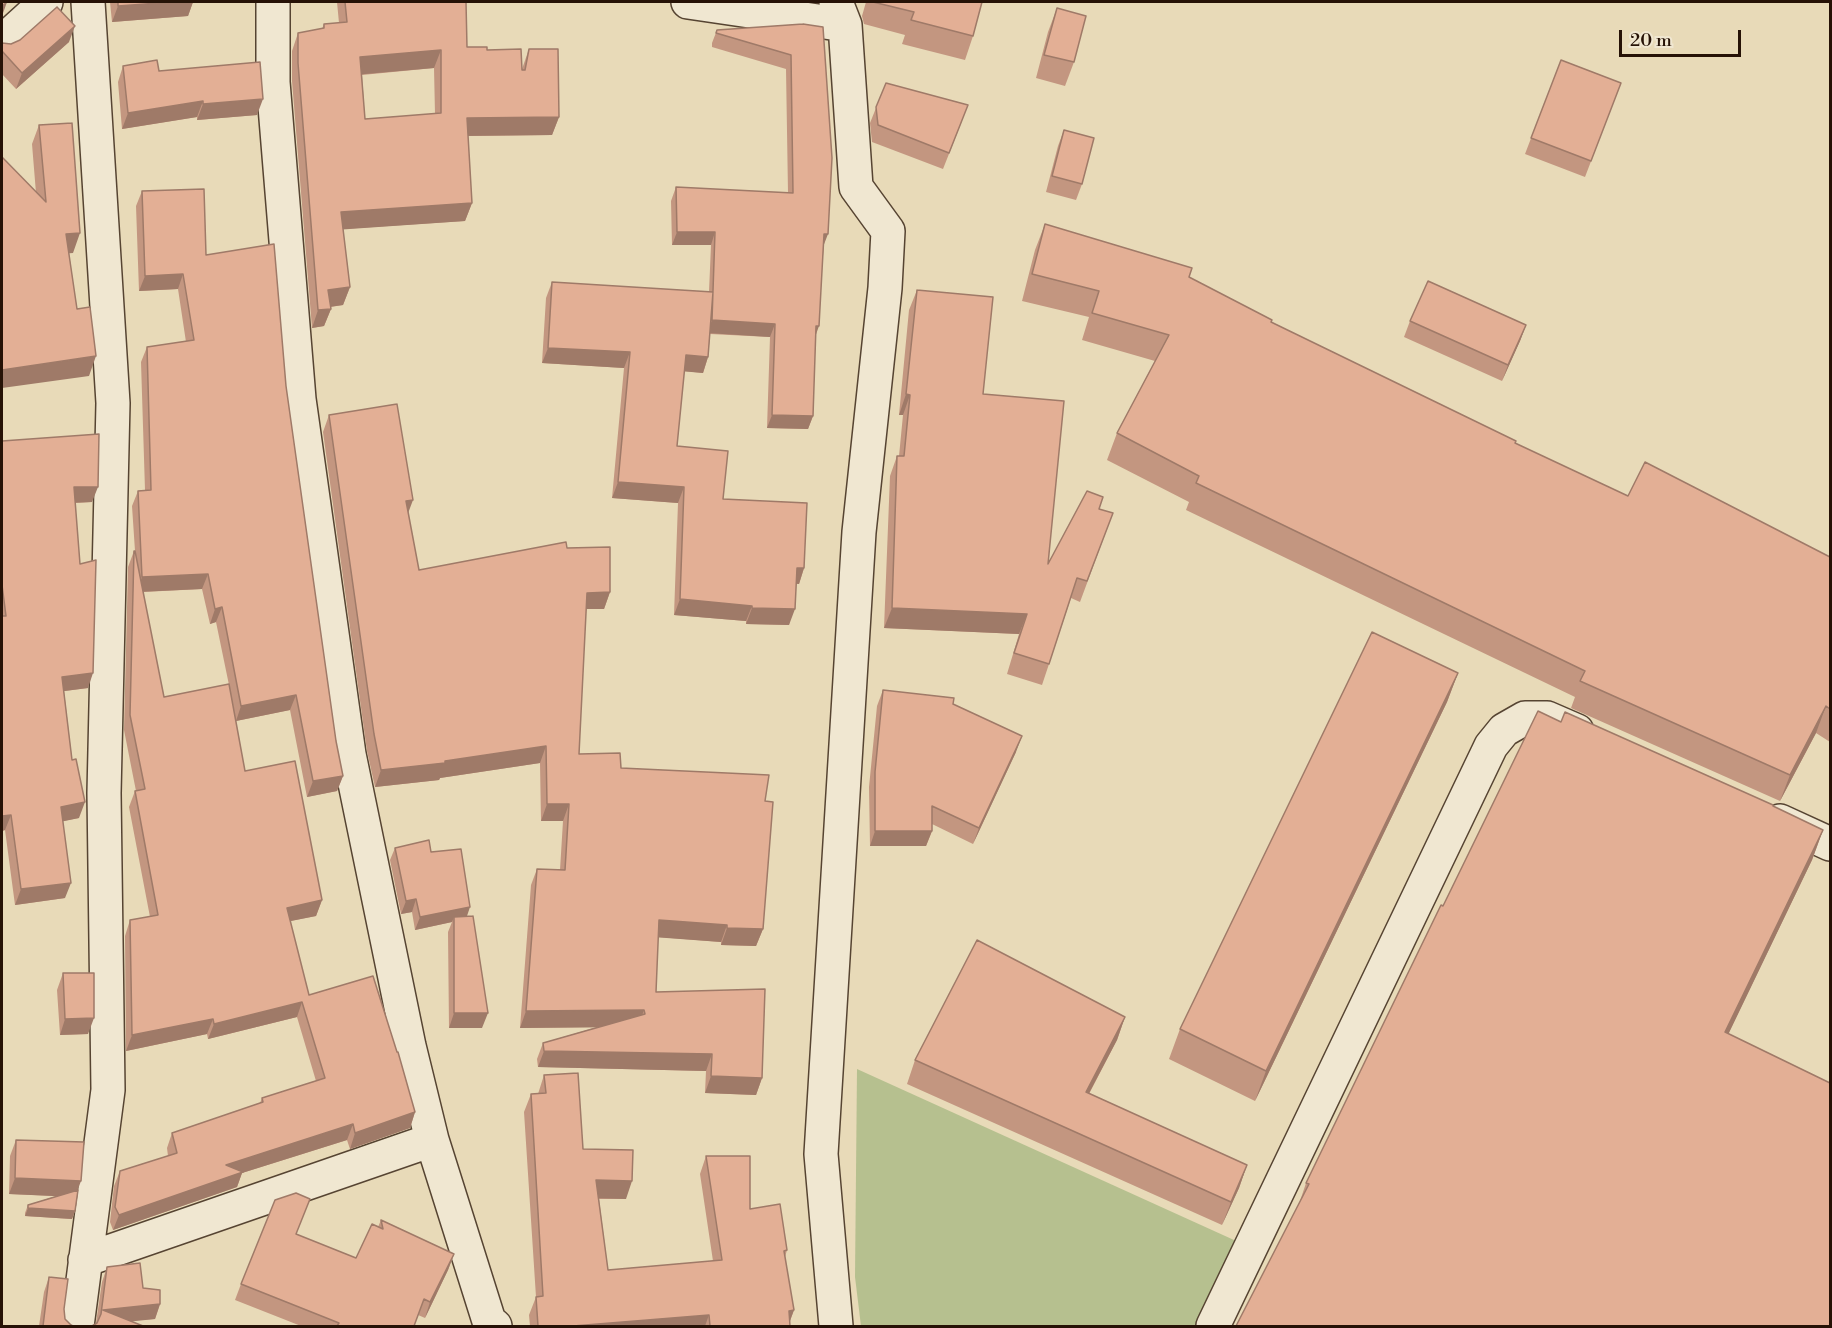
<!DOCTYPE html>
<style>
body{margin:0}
#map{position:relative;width:1832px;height:1328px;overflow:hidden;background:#e8dab8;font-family:"Libre Bodoni",serif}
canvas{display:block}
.frame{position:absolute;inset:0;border:3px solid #261206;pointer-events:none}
.scale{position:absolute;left:1619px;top:30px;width:122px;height:27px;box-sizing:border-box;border:3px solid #261206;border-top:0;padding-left:8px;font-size:18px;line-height:21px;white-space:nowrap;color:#261206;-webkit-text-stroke:4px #f0e7d1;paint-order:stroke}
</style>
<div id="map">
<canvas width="1832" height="1328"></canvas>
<div class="frame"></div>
<div class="scale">20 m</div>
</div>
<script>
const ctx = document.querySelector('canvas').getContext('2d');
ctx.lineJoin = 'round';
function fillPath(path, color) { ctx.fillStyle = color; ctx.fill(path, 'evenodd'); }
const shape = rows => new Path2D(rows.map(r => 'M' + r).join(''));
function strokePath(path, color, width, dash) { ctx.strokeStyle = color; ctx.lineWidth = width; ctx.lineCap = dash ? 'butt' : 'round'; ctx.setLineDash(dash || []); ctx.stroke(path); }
const green = shape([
 [857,1069,1245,1245,1204,1326,861,1326,855,1277]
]);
const minor = shape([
 [273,2,273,82,299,399,349,754,409,1046,432,1140,489,1321,495,1326],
 [688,2,845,25],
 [2,42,46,2],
 [1780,821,1830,844],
 [85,1260,432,1140],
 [77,1326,108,1090,104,793,113,403,88,2],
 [836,1326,821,1154,859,532,885,288,888,231,856,187,845,25,836,2],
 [1213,1326,1491,746,1504,730,1525,718,1547,718,1577,731]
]);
const wall = shape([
 [110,2,193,2,188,16,112,22],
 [337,2,466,2,467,47,487,50,522,69,529,49,559,117,552,135,468,136,472,203,465,221,343,229,350,287,343,305,330,307,331,309,324,326,312,328,292,81,292,51,298,33,322,29,324,24,339,23],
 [434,68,435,114,365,119,362,75],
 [866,2,982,2,973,36,965,60,902,44,905,35,864,24,862,16],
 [1057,8,1074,62,1065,86,1036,78,1048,32],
 [803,24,824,246,815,338,813,416,808,429,767,428,770,337,710,334,708,357,703,373,684,371,677,446,723,499,804,568,799,584,796,584,789,625,746,624,746,621,674,615,678,503,612,498,624,368,542,363,546,298,552,282,709,292,711,245,672,245,671,201,676,187,788,193,786,69,712,47,712,43,717,30],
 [69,42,16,89,2,74,2,43,11,44],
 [1561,60,1621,83,1585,177,1525,154],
 [123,66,159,71,257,115,197,120,197,117,122,129,118,82],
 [886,83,962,121,943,169,872,142,870,123],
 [39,125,73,253,69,253,77,309,89,376,36,193,32,144],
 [1064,130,1082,184,1076,200,1046,192,1058,146],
 [142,191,206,255,286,386,336,741,343,776,337,791,307,797,290,710,236,721,245,771,322,900,316,916,290,921,309,995,415,1112,410,1128,350,1149,347,1140,242,1173,237,1187,113,1230,110,1222,114,1186,120,1171,168,1156,167,1148,172,1133,260,1103,262,1098,316,1081,297,1017,208,1039,207,1034,126,1051,125,936,130,920,150,917,129,807,135,791,136,791,124,730,128,567,134,551,135,551,132,506,138,491,145,490,141,362,147,347,186,342,178,289,139,291,136,206],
 [202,589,210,624,216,622,229,685,164,697,143,592],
 [1045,224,1189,277,1271,322,1515,444,1628,496,1830,557,1830,742,1816,733,1780,801,1571,708,1575,697,1186,510,1189,502,1107,460,1117,433,1155,361,1082,340,1089,317,1022,301,1035,250],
 [917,290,983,394,1048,564,1099,509,1113,513,1080,602,1071,598,1042,685,1007,674,1019,634,884,628,890,476,897,456,899,456,903,415,899,415,909,310],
 [1410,321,1526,325,1520,341,1502,381,1404,337],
 [329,415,408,513,419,570,567,548,610,592,604,609,586,609,579,754,621,768,765,801,763,929,756,946,721,945,721,942,658,937,656,992,762,1078,756,1095,705,1093,706,1071,538,1067,537,1059,543,1043,597,1027,520,1028,531,885,537,869,560,870,563,821,541,821,540,763,440,778,439,780,375,787,367,751,323,432],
 [2,441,92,502,75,503,88,688,64,691,79,818,63,821,65,898,15,905,5,830,2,831],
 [1458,673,1447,702,1255,1101,1169,1059,1180,1029],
 [883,690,953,704,1016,752,973,844,932,824,932,831,926,846,870,846,869,787,877,706],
 [1561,722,1773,806,1823,830,1812,860,1728,1034,1298,1207,1306,1183,1443,906],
 [395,848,431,852,467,916,482,1028,449,1028,448,932,452,922,415,930,412,912,401,914,390,860],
 [63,973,88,1034,60,1035,57,990],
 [1125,1017,1117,1040,1089,1094,1247,1165,1239,1188,1222,1225,907,1084,915,1060],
 [544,1075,583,1149,626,1199,599,1199,608,1270,713,1261,700,1174,706,1156,750,1209,787,1250,785,1257,794,1310,790,1321,790,1326,530,1326,529,1315,536,1297,524,1112,531,1094,538,1094],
 [16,1140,78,1190,75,1211,72,1219,25,1216,25,1213,28,1205,56,1196,9,1194,10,1156],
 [381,1220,454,1254,448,1270,425,1318,418,1315,414,1326,301,1326,235,1300,241,1284,296,1235,356,1258,378,1227],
 [107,1267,143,1288,160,1304,155,1319,96,1323,102,1282],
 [49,1277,64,1309,65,1319,71,1325,73,1326,39,1326,44,1292]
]);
const shadedWall = shape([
 [7,2,2,16,2,6],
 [172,2,193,2,188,16,112,22,118,6],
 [75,26,69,42,16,89,22,73],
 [441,50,434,68,354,75,360,57],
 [263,99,257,115,197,120,203,104],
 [203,101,197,117,122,129,128,113],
 [559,117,552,135,460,136,467,118],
 [472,203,465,221,335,230,341,212],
 [677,232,715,232,711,245,672,245],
 [80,233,73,253,59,254,66,234],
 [824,234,828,234,823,247],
 [183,274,178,289,139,291,145,276],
 [350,287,343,305,322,308,328,290],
 [331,309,324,326,312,328,318,310],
 [712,320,775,324,770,337,707,333],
 [1526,325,1520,341,1502,381,1508,365],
 [816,326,819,326,814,340],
 [548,348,630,352,624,368,542,363],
 [686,355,708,357,703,373,680,371],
 [96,356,89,376,2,388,2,370],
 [906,394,910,395,903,415,899,415],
 [772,415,813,416,808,429,767,428],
 [618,482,684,487,678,503,612,498],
 [74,487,98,487,92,502,68,503],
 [413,500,407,516,406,501],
 [797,568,804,568,799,584,791,583],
 [208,574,202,589,137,592,142,577],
 [610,592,604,609,581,609,587,593],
 [680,599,752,606,746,621,674,615],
 [222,607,216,622,210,624,215,609],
 [752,608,795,609,789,625,746,624],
 [892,608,1027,614,1019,634,884,628],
 [93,673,88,688,57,692,62,677],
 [1458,673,1447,702,1255,1101,1266,1071],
 [296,695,290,710,236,721,241,706],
 [1826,706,1816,733,1780,801,1790,775],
 [1022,736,1016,752,973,844,979,828],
 [546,746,540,763,440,778,439,780,375,787,381,770],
 [343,776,337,791,307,797,313,781],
 [85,802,79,818,55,823,61,807],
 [547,804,569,804,563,821,541,821],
 [11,815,5,830,2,831,2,816],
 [1823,830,1812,860,1715,1062,1725,1032],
 [875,831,932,831,926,846,870,846],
 [71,883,65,898,15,905,21,889],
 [416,899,412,912,401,914,406,901],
 [322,900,316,916,281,923,287,908],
 [470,907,466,919,454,917,452,922,415,930,420,917],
 [659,920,727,925,721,942,653,937],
 [727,928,763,929,756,946,721,945],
 [302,1002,297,1017,208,1039,214,1024],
 [644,1010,638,1027,520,1028,526,1011],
 [454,1013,488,1013,482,1028,449,1028],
 [1125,1017,1117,1040,1077,1116,1086,1092],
 [94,1018,88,1034,60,1035,65,1019],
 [213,1019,207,1034,126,1051,132,1035],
 [544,1051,712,1054,706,1071,538,1067],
 [711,1076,762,1078,756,1095,705,1093],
 [415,1112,410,1128,350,1149,355,1133],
 [353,1124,347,1140,242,1173,237,1187,113,1230,119,1215,226,1165],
 [1247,1165,1239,1188,1222,1225,1231,1202],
 [15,1178,81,1181,75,1197,9,1194],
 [596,1180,632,1181,626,1199,590,1198],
 [28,1208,75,1211,72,1219,25,1216],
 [454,1254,448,1270,425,1318,430,1302],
 [160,1304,155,1319,97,1325,103,1310],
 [794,1310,788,1326,789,1311],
 [709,1315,705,1326,573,1326]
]);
const building = shape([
 [2,2,7,2,2,6,2,2],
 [118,2,172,2,118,6,118,2],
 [345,2,466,2,467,47,487,47,487,50,521,49,522,70,525,70,529,49,558,49,559,117,467,118,472,203,341,212,350,287,328,290,331,309,318,310,298,63,298,33,324,28,324,24,347,22,345,2],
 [441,50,441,113,365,119,360,57,441,50],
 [873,2,982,2,973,36,911,20,914,12,873,2],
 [57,7,75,26,22,73,2,51,2,43,11,44,20,40,57,7],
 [1057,8,1086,16,1074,62,1044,55,1057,8],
 [803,24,823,27,832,158,828,234,824,234,819,326,816,326,813,416,772,415,775,324,712,320,715,232,677,232,676,187,793,193,791,55,716,33,717,30,803,24],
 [157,60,159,71,260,62,263,99,203,104,203,101,128,113,123,66,157,60],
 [1561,60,1621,83,1591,161,1531,138,1561,60],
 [886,83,968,105,949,153,878,125,876,107,886,83],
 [72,123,80,233,66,234,77,309,90,307,96,356,2,370,2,157,46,202,39,125,72,123],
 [1064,130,1094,138,1082,184,1052,176,1064,130],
 [204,189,206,255,274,244,286,386,336,741,343,776,313,781,296,695,241,706,222,607,215,609,208,574,142,577,138,491,151,490,147,347,194,340,183,274,145,276,142,191,204,189],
 [1045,224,1192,268,1189,277,1272,320,1271,322,1516,441,1515,443,1628,496,1645,462,1830,557,1830,709,1826,706,1790,775,1580,681,1585,671,1196,483,1199,476,1117,433,1169,335,1092,313,1099,291,1032,274,1045,224],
 [1428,281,1526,325,1508,365,1410,321,1428,281],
 [552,282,713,292,708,357,686,355,677,446,728,451,723,499,807,503,804,568,797,568,795,609,752,608,752,606,680,599,684,487,618,482,630,352,548,348,552,282],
 [917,290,993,297,983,394,1064,401,1048,564,1087,491,1103,497,1099,509,1113,513,1087,581,1077,578,1049,664,1014,653,1027,614,892,608,897,456,904,456,910,395,906,394,917,290],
 [397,404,413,500,406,501,419,570,566,542,567,548,610,547,610,592,587,593,579,754,620,753,621,768,769,775,765,801,773,802,763,929,727,928,727,925,659,920,656,992,765,989,762,1078,711,1076,712,1054,544,1051,543,1043,645,1014,644,1010,526,1011,537,869,565,870,569,804,547,804,546,746,445,761,445,763,381,770,374,734,329,415,397,404],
 [99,434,98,487,74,487,80,564,96,560,93,673,62,677,72,760,76,759,85,802,61,807,71,883,21,889,11,815,2,816,2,616,6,616,2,585,2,441,99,434],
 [134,551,135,551,164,697,229,684,245,771,295,761,322,900,287,908,309,995,373,976,397,1052,398,1052,415,1112,355,1133,353,1124,226,1165,243,1172,119,1215,115,1207,120,1171,177,1153,172,1133,263,1102,262,1098,325,1078,302,1002,214,1024,213,1019,132,1035,130,920,158,915,135,791,145,789,130,715,134,551],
 [1372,632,1458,673,1266,1071,1180,1029,1372,632],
 [883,690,954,698,953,704,1022,736,979,828,932,806,932,831,875,831,875,772,883,690],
 [1538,711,1561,722,1565,712,1773,805,1773,806,1823,830,1725,1032,1830,1083,1830,1326,1236,1326,1309,1184,1306,1183,1441,905,1443,906,1538,711],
 [429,840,431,852,461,849,470,907,420,917,416,899,406,901,395,848,429,840],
 [473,916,488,1013,454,1013,454,917,473,916],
 [977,940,1125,1017,1086,1092,1247,1165,1231,1202,915,1060,977,940],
 [63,973,94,973,94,1018,65,1019,63,973],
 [578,1073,583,1149,633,1150,632,1181,596,1180,608,1270,722,1260,706,1156,750,1156,750,1209,780,1204,787,1250,784,1251,794,1310,789,1311,790,1326,710,1326,709,1315,573,1326,538,1326,536,1297,543,1296,531,1094,546,1093,544,1075,578,1073],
 [16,1140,84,1142,81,1181,15,1178,16,1140],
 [78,1190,75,1211,28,1208,28,1205,78,1190],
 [296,1193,310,1199,296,1234,356,1258,372,1224,383,1229,381,1220,454,1254,430,1302,424,1299,414,1326,337,1326,339,1323,241,1284,275,1200,296,1193],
 [140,1263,143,1288,160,1290,160,1304,103,1310,143,1326,92,1326,97,1323,101,1314,107,1267,140,1263],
 [49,1277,68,1279,64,1309,65,1319,71,1325,73,1326,43,1326,49,1277]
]);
fillPath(green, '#b6c08f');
strokePath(minor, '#564432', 36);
strokePath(minor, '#f0e7d1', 33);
fillPath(wall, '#c39680');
fillPath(shadedWall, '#9f7a68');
fillPath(building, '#e3af95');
strokePath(building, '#9f7a68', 1.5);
</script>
